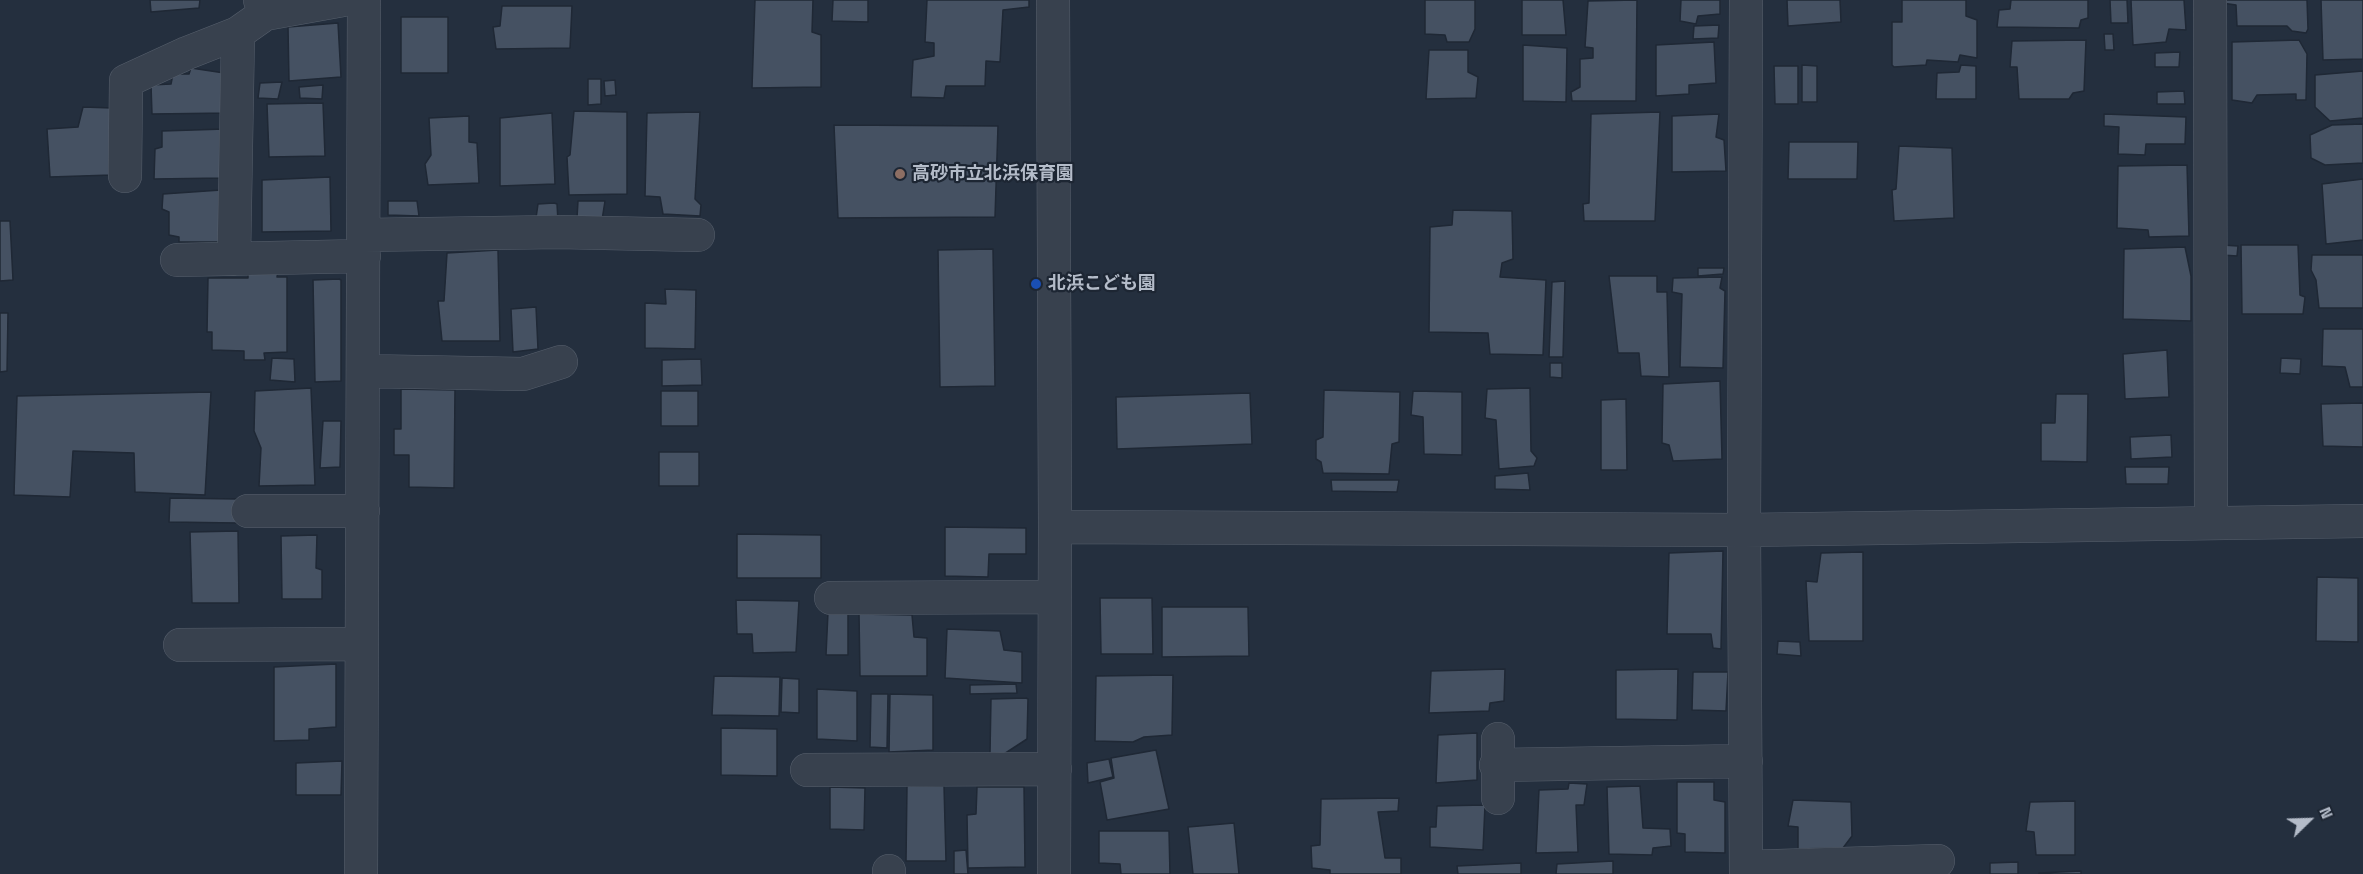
<!DOCTYPE html>
<meta charset="utf-8">
<style>
body{margin:0}
#map{position:relative;width:2363px;height:874px;overflow:hidden;background:#242f3e;font-family:"Space Grotesk",sans-serif}
canvas{display:block}
.north{position:absolute;left:2279px;top:790px;width:60px;height:60px;-webkit-text-stroke:4px #1d2633;paint-order:stroke;rotate:67deg;font-size:16px;font-weight:700;line-height:24px;text-align:center;color:#b4bcc9}
.north::after{content:'';display:block;margin:auto;width:21px;height:27px;background:#b4bcc9;clip-path:polygon(50% 0,100% 100%,50% 72%,0 100%)}
</style>
<div id="map">
<canvas width="2363" height="874"></canvas>
<div class="north">N</div>
</div>
<script>
const ctx = document.querySelector('canvas').getContext('2d');
ctx.lineJoin = 'round';
function fillPath(path, color) { ctx.fillStyle = color; ctx.fill(path, 'evenodd'); }
const shape = rows => new Path2D(rows.map(r => 'M' + r).join(''));
function strokePath(path, color, width, dash) { ctx.strokeStyle = color; ctx.lineWidth = width; ctx.lineCap = dash ? 'butt' : 'round'; ctx.setLineDash(dash || []); ctx.stroke(path); }
function label(font, color, halo, rows, align = 'center') {
  ctx.font = font + ' "Space Grotesk","Noto Sans JP",sans-serif'; ctx.lineWidth = 4.5; ctx.setLineDash([]); ctx.textBaseline = 'middle'; ctx.strokeStyle = halo; ctx.fillStyle = color; for (const [text, x, y, turn = 0] of rows) {
    ctx.save(); ctx.translate(x, y); ctx.rotate((+turn || 0) * Math.PI / 180); ctx.textAlign = isNaN(turn) ? turn : align; if (halo) ctx.strokeText(text, 0, 0); ctx.fillText(text, 0, 0); ctx.restore();
  }
}
const building = shape([
 [150,0,200,0,199,8,151,12,150,0],
 [755,0,813,0,812,32,821,35,821,87,752,88,755,0],
 [833,0,868,0,868,22,832,21,833,0],
 [927,0,1029,0,1029,7,1003,10,1000,62,986,61,985,86,946,86,944,98,911,97,913,60,934,56,934,43,925,42,927,0],
 [1425,0,1475,0,1475,29,1469,42,1447,42,1445,35,1425,34,1425,0],
 [1522,0,1563,0,1566,35,1522,35,1522,0],
 [1637,0,1636,101,1572,101,1571,92,1580,87,1580,59,1593,58,1593,48,1585,47,1588,1,1637,0],
 [1681,0,1720,0,1720,14,1698,16,1696,24,1680,21,1681,0],
 [1787,0,1840,0,1841,22,1788,26,1787,0],
 [1902,0,1966,0,1966,16,1977,20,1977,58,1960,55,1958,62,1927,60,1926,65,1894,67,1892,65,1892,22,1902,22,1902,0],
 [2011,0,2088,0,2088,18,2081,20,2079,28,1997,27,1999,10,2010,9,2011,0],
 [2110,0,2127,0,2128,23,2111,23,2110,0],
 [2131,0,2184,0,2186,30,2169,29,2166,42,2133,45,2131,0],
 [2222,0,2307,0,2308,29,2306,33,2292,31,2287,26,2237,26,2236,5,2222,3,2222,0],
 [2321,0,2363,0,2363,59,2323,60,2321,0],
 [502,6,572,6,570,48,496,49,493,27,500,26,502,6],
 [401,17,448,17,448,73,401,73,401,17],
 [338,23,341,77,289,81,288,27,338,23],
 [1719,25,1718,38,1693,39,1694,26,1719,25],
 [2104,34,2113,34,2114,50,2105,50,2104,34],
 [2086,40,2084,91,2073,93,2069,99,2019,99,2017,67,2010,67,2012,41,2086,40],
 [2299,40,2307,54,2306,100,2296,100,2296,94,2257,95,2252,103,2232,100,2232,42,2299,40],
 [1714,42,1716,83,1689,85,1689,94,1656,96,1656,45,1714,42],
 [1523,45,1567,48,1566,102,1523,101,1523,45],
 [1429,50,1468,50,1468,72,1478,77,1476,98,1426,99,1429,50],
 [2180,52,2179,67,2155,67,2155,53,2180,52],
 [1802,65,1817,66,1817,102,1802,102,1802,65],
 [1961,65,1976,66,1976,99,1936,99,1937,73,1959,72,1961,65],
 [1774,66,1798,66,1798,104,1775,104,1774,66],
 [191,68,231,74,229,113,152,114,151,85,171,84,173,74,189,74,191,68],
 [2363,71,2363,118,2330,121,2315,107,2315,75,2363,71],
 [588,79,601,79,601,104,588,105,588,79],
 [615,80,616,95,605,96,604,81,615,80],
 [282,82,278,99,258,98,260,83,282,82],
 [323,85,322,99,300,98,299,87,323,85],
 [2184,91,2185,104,2157,104,2157,92,2184,91],
 [323,103,325,156,269,157,267,104,323,103],
 [83,107,112,108,112,175,50,177,47,129,78,127,83,107],
 [574,111,627,112,627,194,569,195,567,157,570,155,574,111],
 [700,112,695,199,701,205,700,216,663,214,660,197,645,196,647,113,700,112],
 [1660,112,1655,221,1584,221,1583,204,1589,203,1591,114,1660,112],
 [552,113,555,184,500,186,500,118,552,113],
 [1719,114,1716,137,1724,140,1726,171,1672,172,1672,116,1719,114],
 [2104,114,2186,117,2185,144,2146,144,2145,155,2118,154,2119,127,2104,126,2104,114],
 [469,116,469,142,477,143,479,183,428,185,425,164,431,155,429,118,469,116],
 [2363,124,2363,163,2325,165,2311,158,2310,135,2332,125,2363,124],
 [834,125,998,126,995,217,838,218,834,125],
 [225,129,224,178,154,179,155,149,162,147,162,131,225,129],
 [1789,142,1858,142,1857,179,1788,179,1789,142],
 [1899,146,1952,148,1954,218,1894,221,1892,190,1896,189,1899,146],
 [2187,165,2189,236,2149,237,2148,230,2117,228,2118,166,2187,165],
 [330,177,331,231,262,232,262,180,330,177],
 [2363,179,2363,240,2326,244,2322,184,2363,179],
 [221,190,220,242,179,242,179,237,169,235,169,212,162,209,163,194,221,190],
 [388,201,417,201,419,216,388,215,388,201],
 [578,201,605,201,602,220,577,218,578,201],
 [554,203,557,204,558,221,536,218,538,204,554,203],
 [1453,210,1512,211,1513,259,1502,263,1500,277,1546,280,1543,355,1490,354,1488,333,1429,332,1430,227,1452,225,1453,210],
 [0,221,10,221,13,280,0,281,0,221],
 [2222,245,2238,246,2237,256,2222,255,2222,245],
 [2241,245,2298,245,2300,295,2305,297,2303,314,2242,314,2241,245],
 [2185,247,2191,276,2191,321,2123,319,2124,249,2185,247],
 [993,249,995,386,940,387,938,250,993,249],
 [498,250,500,341,442,341,438,301,444,301,447,253,498,250],
 [2312,255,2363,255,2363,308,2319,308,2316,280,2311,270,2312,255],
 [1698,268,1724,268,1723,274,1698,276,1698,268],
 [248,272,278,272,277,277,287,277,287,352,264,353,265,360,244,360,244,351,212,350,212,332,207,332,208,278,248,278,248,272],
 [1609,276,1657,276,1657,292,1667,292,1669,377,1641,376,1639,353,1618,353,1609,276],
 [1722,277,1720,288,1725,291,1723,368,1680,367,1682,294,1672,292,1673,278,1722,277],
 [339,279,341,280,341,381,315,382,313,280,339,279],
 [1565,281,1563,357,1549,357,1552,282,1565,281],
 [665,289,696,290,695,349,645,348,645,303,666,304,665,289],
 [536,307,538,349,513,352,511,309,536,307],
 [0,313,8,313,7,371,0,372,0,313],
 [2323,329,2363,329,2363,387,2350,387,2345,367,2322,366,2323,329],
 [2167,350,2169,397,2125,399,2123,354,2167,350],
 [272,358,294,359,295,382,270,380,272,358],
 [2281,358,2301,359,2300,374,2280,373,2281,358],
 [701,359,702,385,662,386,662,360,701,359],
 [1550,363,1562,363,1562,378,1550,377,1550,363],
 [1720,381,1722,459,1673,461,1669,445,1662,443,1663,384,1720,381],
 [311,388,315,485,259,486,261,448,254,431,255,391,311,388],
 [1530,388,1531,451,1537,458,1534,466,1499,469,1496,420,1485,418,1487,389,1530,388],
 [401,389,455,390,454,488,409,487,409,455,394,455,394,429,401,429,401,389],
 [1324,390,1400,392,1399,442,1392,444,1389,474,1323,473,1321,462,1316,459,1316,440,1323,437,1324,390],
 [661,391,698,391,698,426,661,426,661,391],
 [1413,391,1462,392,1462,455,1424,454,1423,417,1411,415,1413,391],
 [211,392,205,495,135,492,134,453,73,451,70,497,14,495,17,396,211,392],
 [1250,393,1252,444,1117,449,1116,397,1250,393],
 [2056,394,2088,394,2087,462,2041,461,2041,423,2055,423,2056,394],
 [1626,399,1627,470,1601,470,1601,400,1626,399],
 [2363,403,2363,447,2323,446,2321,404,2363,403],
 [323,421,341,421,340,467,320,468,323,421],
 [2171,435,2172,457,2131,459,2130,437,2171,435],
 [659,452,699,452,699,486,659,486,659,452],
 [2125,467,2169,467,2168,484,2126,484,2125,467],
 [1528,473,1530,490,1495,489,1495,476,1528,473],
 [1331,480,1399,480,1397,492,1332,491,1331,480],
 [170,498,237,499,237,523,169,522,170,498],
 [945,527,1026,528,1026,554,989,554,988,577,945,576,945,527],
 [238,531,239,603,192,603,190,532,238,531],
 [737,534,821,535,821,578,737,578,737,534],
 [317,535,316,568,322,570,322,599,282,599,281,536,317,535],
 [1723,551,1721,649,1713,648,1711,634,1667,634,1669,553,1723,551],
 [1863,552,1863,641,1809,641,1806,581,1817,582,1821,553,1863,552],
 [2317,577,2358,578,2358,642,2316,641,2317,577],
 [1100,598,1152,598,1153,654,1101,654,1100,598],
 [736,600,799,601,796,652,753,653,752,634,737,634,736,600],
 [1162,607,1248,607,1249,656,1162,657,1162,607],
 [828,612,848,614,848,655,826,655,828,612],
 [859,614,912,615,914,637,927,638,927,676,860,676,859,614],
 [947,629,1000,631,1004,650,1022,652,1022,683,945,678,947,629],
 [1778,641,1800,642,1801,656,1777,654,1778,641],
 [336,664,336,727,309,729,309,740,274,741,274,667,336,664],
 [1505,669,1504,701,1490,703,1489,711,1429,713,1431,671,1505,669],
 [1678,669,1677,720,1616,719,1616,670,1678,669],
 [1693,672,1728,672,1726,711,1692,710,1693,672],
 [1173,675,1172,735,1144,737,1133,742,1095,741,1096,676,1173,675],
 [714,676,780,677,779,716,712,715,714,676],
 [782,678,799,679,799,713,781,712,782,678],
 [1016,684,1017,693,970,694,970,685,1016,684],
 [817,689,857,691,857,741,817,739,817,689],
 [871,694,888,694,887,748,870,747,871,694],
 [890,694,933,695,933,750,889,752,890,694],
 [1026,698,1028,699,1027,739,1004,754,990,753,991,699,1026,698],
 [721,728,777,729,777,776,721,775,721,728],
 [1477,733,1477,780,1436,783,1438,735,1477,733],
 [1156,750,1169,809,1107,820,1100,782,1114,778,1111,758,1156,750],
 [1109,759,1113,777,1088,783,1087,763,1109,759],
 [342,761,341,795,296,795,296,763,342,761],
 [1677,782,1714,782,1714,800,1725,802,1725,853,1685,852,1685,834,1677,833,1677,782],
 [1569,783,1587,784,1584,805,1576,805,1578,852,1536,853,1539,790,1568,789,1569,783],
 [907,786,944,786,946,861,906,861,907,786],
 [1640,786,1643,828,1670,829,1671,846,1653,848,1652,855,1609,854,1607,787,1640,786],
 [830,787,865,788,864,830,830,829,830,787],
 [977,787,1024,787,1025,867,968,868,967,815,976,814,977,787],
 [1399,798,1398,811,1378,812,1385,858,1401,858,1401,874,1330,874,1330,870,1312,868,1311,846,1320,845,1321,799,1399,798],
 [1793,800,1851,802,1852,836,1843,848,1798,849,1798,827,1788,826,1793,800],
 [2075,801,2075,855,2036,855,2034,832,2026,831,2030,802,2075,801],
 [1485,805,1483,850,1430,847,1430,827,1436,827,1437,806,1485,805],
 [1234,823,1239,874,1193,874,1188,827,1234,823],
 [1099,831,1169,831,1170,874,1121,874,1120,864,1099,863,1099,831],
 [966,850,968,874,954,874,954,851,966,850],
 [1613,861,1613,874,1556,874,1557,864,1613,861],
 [2018,862,2018,874,1990,874,1990,863,2018,862],
 [1521,863,1521,874,1458,874,1457,866,1521,863],
 [2081,871,2081,874,2039,874,2039,873,2081,871]
]);
const minor = shape([
 [260,0,265,14,343,0],
 [1053,0,1055,527,1054,874],
 [2210,0,2211,523],
 [125,176,126,81,187,53,238,33,265,14],
 [364,235,558,232,698,235],
 [234,259,238,33],
 [177,260,364,256],
 [363,371,523,374,561,362],
 [248,511,363,511],
 [1055,527,1744,530,2363,521],
 [831,598,1055,597],
 [180,645,362,644],
 [1498,739,1498,798],
 [1496,765,1746,761],
 [807,770,1055,769],
 [1746,867,1938,861],
 [889,871,889,874],
 [361,874,364,0],
 [1746,874,1744,530,1746,0]
]);
const markers = [
 [900,174,6,"#8d6e63"],
 [1036,284,6,"#1a4fb4"]
];
const poiNames = [
 ["高砂市立北浜保育園",912,174],
 ["北浜こども園",1048,284]
];
fillPath(building, '#455162');
strokePath(building, '#1f2835', 1.5);
strokePath(minor, '#565f6c', 34);
strokePath(minor, '#38414e', 33);
for (const [x, y, r, color] of markers) { const dot = new Path2D(); dot.arc(x, y, r, 0, 2 * Math.PI); ctx.fillStyle = color; ctx.fill(dot); strokePath(dot, '#1d2633', 2); }
label('bold 18px', '#b4bcc9', '#1d2633', poiNames, 'left');
</script>
